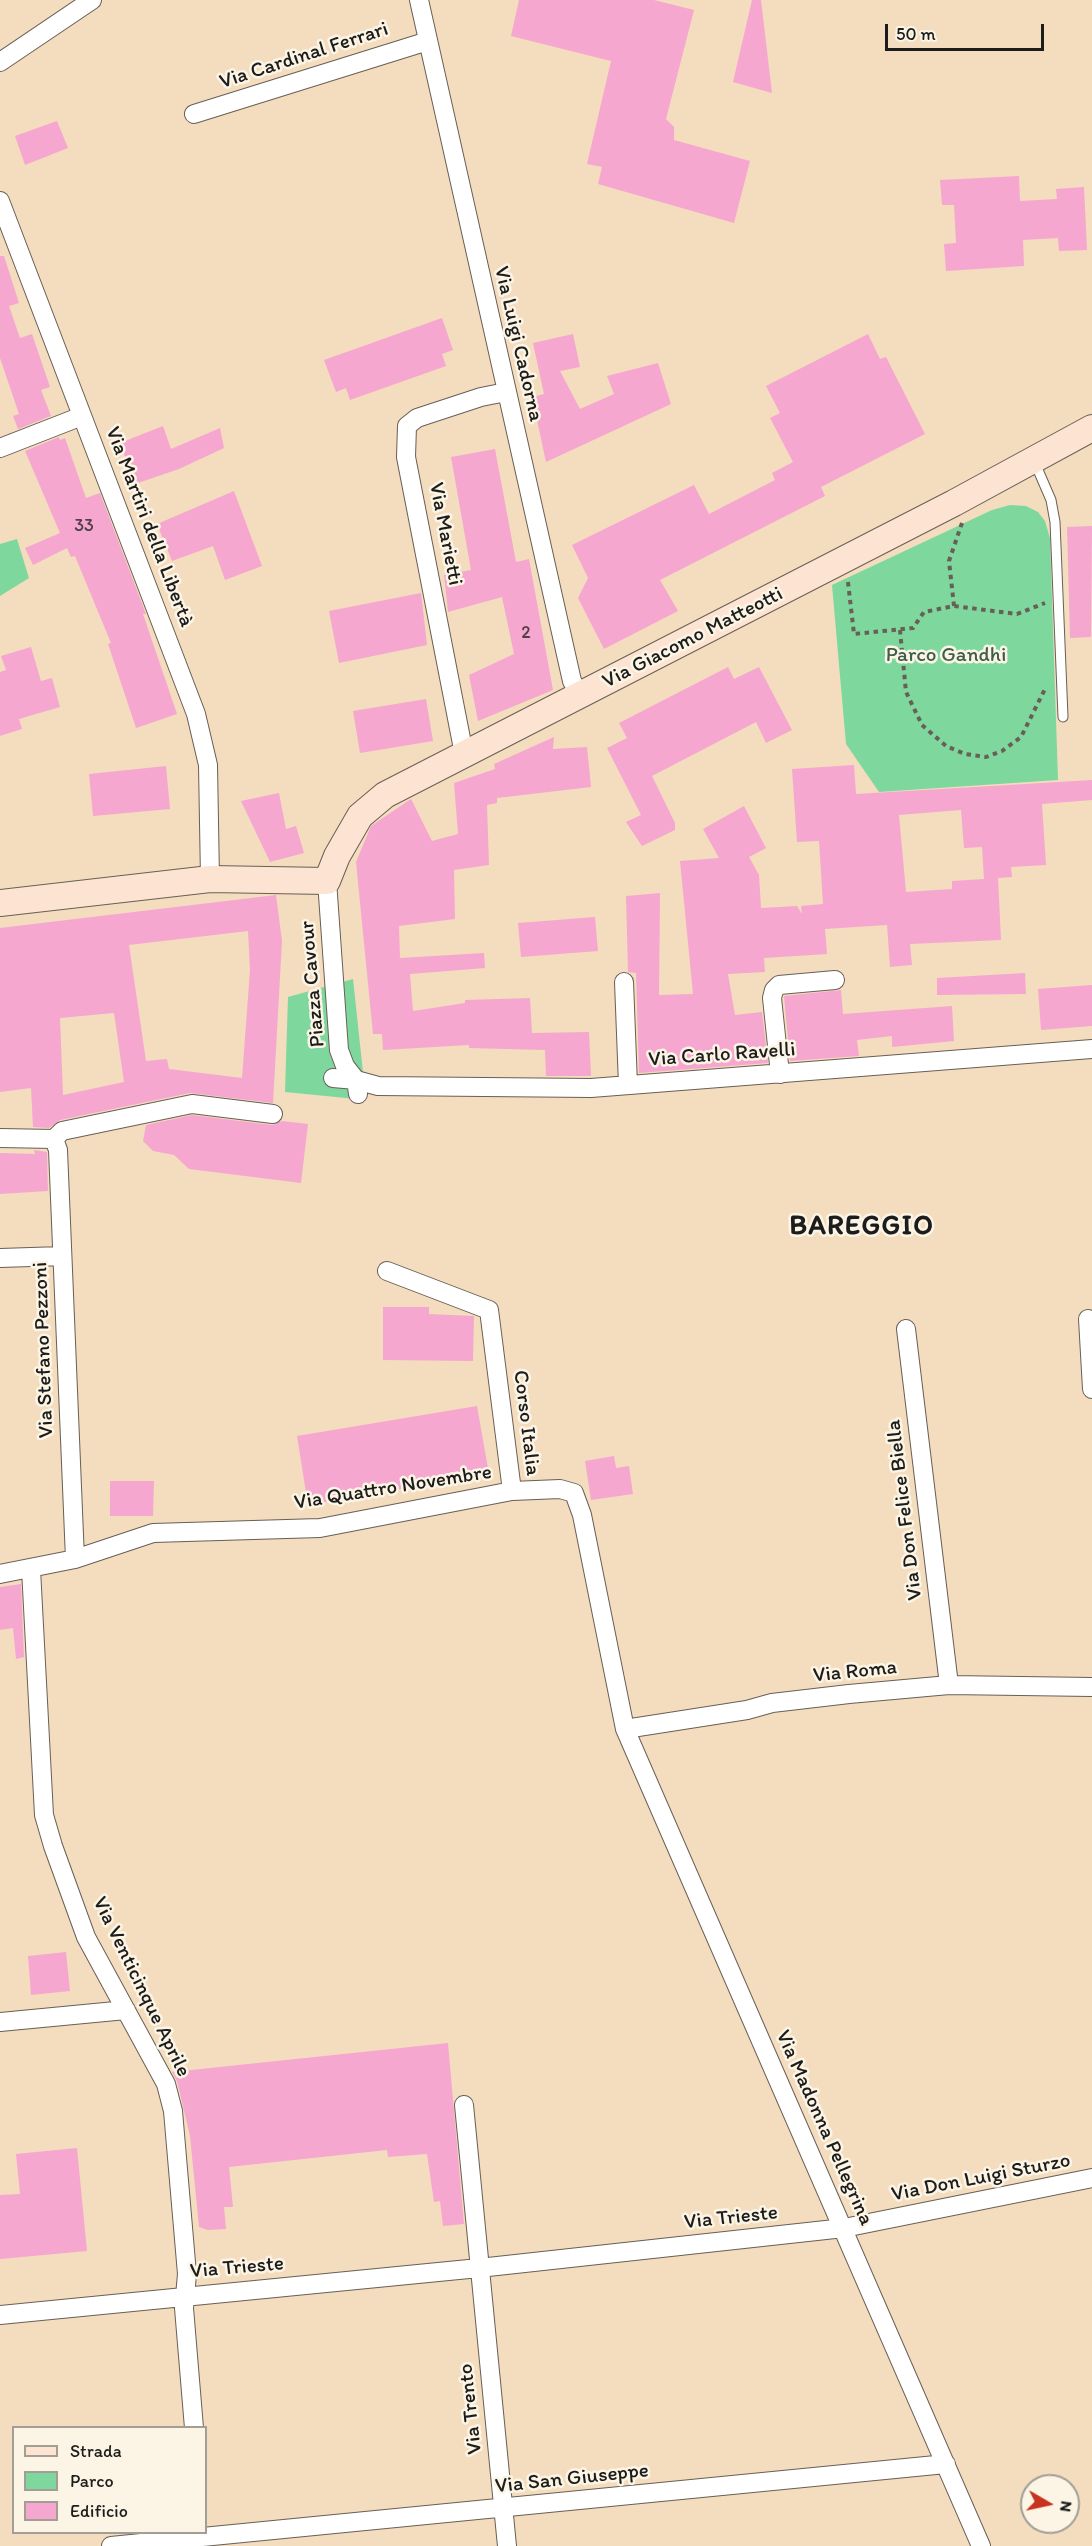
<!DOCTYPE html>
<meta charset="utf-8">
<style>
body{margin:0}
#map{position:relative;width:1092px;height:2546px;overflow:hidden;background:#f4dcbe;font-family:Itim,sans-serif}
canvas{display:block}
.legend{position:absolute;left:12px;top:2426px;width:195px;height:108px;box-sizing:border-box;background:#fcf5e5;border:2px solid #a29e95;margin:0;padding:8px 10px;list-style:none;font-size:18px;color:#1c1c1c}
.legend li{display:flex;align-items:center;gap:12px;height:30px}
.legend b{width:30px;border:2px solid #a29e95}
.north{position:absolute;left:1020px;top:2474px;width:60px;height:60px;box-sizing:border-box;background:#fcf5e5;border:2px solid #a29e95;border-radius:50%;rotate:99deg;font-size:16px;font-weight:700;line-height:24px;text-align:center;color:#1c1c1c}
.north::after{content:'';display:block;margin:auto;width:21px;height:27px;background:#c8321e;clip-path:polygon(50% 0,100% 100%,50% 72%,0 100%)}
.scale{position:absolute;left:885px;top:24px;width:159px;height:27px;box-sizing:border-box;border:3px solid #1c1c1c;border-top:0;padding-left:8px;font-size:18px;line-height:21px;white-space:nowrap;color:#1c1c1c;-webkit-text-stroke:4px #fcf5e5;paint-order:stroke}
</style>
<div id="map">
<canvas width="1092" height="2546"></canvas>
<ul class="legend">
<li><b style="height:8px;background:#fde3d1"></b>Strada</li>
<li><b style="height:16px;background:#7ed89e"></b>Parco</li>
<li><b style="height:16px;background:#f5a7d0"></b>Edificio</li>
</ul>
<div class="north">N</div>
<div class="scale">50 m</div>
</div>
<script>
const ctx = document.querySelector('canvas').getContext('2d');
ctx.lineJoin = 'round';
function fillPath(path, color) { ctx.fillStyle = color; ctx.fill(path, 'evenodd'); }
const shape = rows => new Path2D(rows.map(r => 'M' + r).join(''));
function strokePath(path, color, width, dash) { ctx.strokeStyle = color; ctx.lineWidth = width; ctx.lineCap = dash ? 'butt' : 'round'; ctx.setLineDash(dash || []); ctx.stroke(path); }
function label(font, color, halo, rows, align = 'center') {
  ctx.font = font + ' Itim,sans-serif'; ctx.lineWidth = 5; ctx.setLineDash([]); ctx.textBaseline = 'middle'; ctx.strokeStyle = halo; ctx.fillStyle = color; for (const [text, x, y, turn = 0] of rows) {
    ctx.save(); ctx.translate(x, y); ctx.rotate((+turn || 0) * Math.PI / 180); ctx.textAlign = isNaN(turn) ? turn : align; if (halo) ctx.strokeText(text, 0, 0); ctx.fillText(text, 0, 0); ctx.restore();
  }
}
const green = shape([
 [1010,505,1026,506,1038,512,1045,521,1050,538,1058,780,879,792,846,744,832,585,992,510],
 [17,539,29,578,0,596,0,544],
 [353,979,366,1100,285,1092,288,997]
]);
const building = shape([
 [519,0,654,0,694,10,666,119,674,127,674,140,750,161,734,223,598,184,602,167,587,164,611,61,511,36],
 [752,0,761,0,772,93,733,82],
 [57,121,68,148,25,165,15,136],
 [1019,176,1020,201,1057,199,1056,189,1084,187,1087,250,1059,251,1058,238,1023,240,1024,266,946,271,944,244,956,243,954,205,942,205,940,180],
 [0,256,4,256,19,303,9,306,20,338,32,334,50,387,41,390,51,416,18,429,13,416,19,414,0,358],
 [442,318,453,350,442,354,446,366,350,400,346,388,336,392,324,360],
 [573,334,580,367,560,371,580,409,614,394,607,376,658,363,671,404,546,462,532,397,544,394,533,343],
 [868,334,880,359,886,357,925,434,821,487,825,496,660,580,678,611,604,649,578,598,588,578,572,545,694,485,709,514,775,480,772,473,793,462,770,418,780,413,766,386],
 [163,426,171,449,220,428,224,448,179,469,135,484,120,443],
 [59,437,60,440,65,438,86,498,100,493,146,614,143,614,177,714,136,728,108,644,111,643,75,556,71,557,67,548,33,565,25,548,60,533,25,451],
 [495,449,516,562,529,559,553,690,478,721,469,675,514,654,502,597,448,612,444,575,471,570,451,457],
 [234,491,262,566,225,580,213,546,172,561,157,524],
 [1092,526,1091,637,1070,638,1067,527],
 [421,593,427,645,339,663,329,611],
 [31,647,41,681,52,678,60,707,19,719,22,729,0,736,0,672,6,670,1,656],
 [728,667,734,679,759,667,792,730,766,743,756,722,652,776,675,823,675,830,642,846,626,822,641,815,607,748,627,738,619,723],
 [426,699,433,741,360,753,353,711],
 [554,737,553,749,587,747,591,787,497,798,497,803,487,805,489,865,454,870,455,919,399,926,400,958,484,953,485,968,410,974,413,1011,465,1003,465,1000,530,998,532,1033,589,1032,591,1076,546,1076,545,1050,469,1048,469,1045,383,1050,382,1034,373,1034,356,862,371,826,411,799,432,841,458,834,454,783,495,769,494,764],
 [854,765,856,794,1092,780,1092,800,1042,804,1046,865,1011,867,1012,877,984,879,998,878,1001,940,910,944,912,965,890,967,887,925,825,929,827,954,764,958,765,972,728,974,735,1015,762,1012,768,1063,639,1073,636,973,628,972,626,896,660,893,659,995,693,994,680,861,719,858,703,829,744,806,766,848,749,857,759,875,761,908,797,906,802,914,801,906,823,904,819,841,797,842,792,769],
 [961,810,964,848,982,847,984,879,952,881,952,889,906,892,899,815],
 [166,766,170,809,93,816,89,774],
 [279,793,286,829,296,826,304,853,270,862,241,801],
 [276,895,282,941,273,1103,190,1093,60,1120,49,1128,33,1127,31,1088,0,1092,0,928],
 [248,931,250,970,242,1078,169,1069,167,1059,146,1061,129,945],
 [114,1013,124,1082,63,1095,60,1018],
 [595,917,598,951,521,957,518,923],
 [1025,973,1026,994,937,995,937,978],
 [1092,985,1092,1026,1041,1030,1038,989],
 [841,990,843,1014,952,1006,954,1041,892,1047,892,1036,857,1040,859,1056,790,1061,784,996],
 [192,1115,272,1125,282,1121,308,1124,301,1183,189,1169,174,1155,153,1151,143,1141,146,1125],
 [34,1150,47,1152,48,1191,0,1194,0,1153,35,1154],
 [383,1307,429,1307,429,1314,474,1316,473,1361,383,1360],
 [477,1406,489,1474,308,1505,297,1436],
 [614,1456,616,1468,629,1466,633,1494,591,1500,585,1461],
 [110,1481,154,1481,153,1516,110,1516],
 [21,1584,24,1657,16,1659,13,1628,0,1630,0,1587],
 [66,1952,70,1991,31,1995,28,1956],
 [448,2043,464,2224,443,2226,440,2201,434,2202,427,2154,388,2157,387,2150,229,2167,233,2207,224,2207,226,2229,208,2230,199,2227,190,2136,177,2081,172,2072],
 [77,2148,87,2251,0,2259,0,2195,20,2194,16,2154]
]);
const path = shape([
 [848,582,854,634,913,628,924,612,954,606,1017,614,1045,603],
 [954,606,949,561,962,523],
 [900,630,906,692,922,725,946,746,965,754,986,757,1002,751,1021,737,1046,687]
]);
const lane = shape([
 [1035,463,1051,500,1055,522,1063,717]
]);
const street = shape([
 [419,0,572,681,580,695],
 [0,62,92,0],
 [194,114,428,41],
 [0,201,196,714,208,765,210,879],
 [0,448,82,416],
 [464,754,406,457,407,426,417,418,481,397,506,392],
 [327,881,339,1050,345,1066,356,1080,378,1086,591,1088,1092,1049],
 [624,982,628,1085],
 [780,1074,772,998,774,990,779,985,835,980],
 [333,1078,356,1080,358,1094],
 [0,1138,54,1139],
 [54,1139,58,1150,75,1559],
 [54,1139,62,1131,192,1104,273,1114],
 [0,1258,62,1256],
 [387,1271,489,1310,512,1491],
 [1088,1319,1092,1389],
 [906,1329,949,1685],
 [31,1569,44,1815,53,1846,86,1937,166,2084,173,2111,187,2274,184,2308,194,2428],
 [0,1574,75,1559,153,1533,320,1528,512,1491,560,1489,574,1493,582,1515,625,1729,981,2546],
 [625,1729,747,1710,772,1703,849,1694,949,1685,1092,1687],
 [0,2022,126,2010],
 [464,2105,507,2546],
 [0,2315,479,2268,844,2228,1092,2178],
 [111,2546,946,2464]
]);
const secondary = shape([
 [0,903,210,879,327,881,337,856,360,816,385,795,954,503,1092,428]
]);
const numberNames = [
 ["33",84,526],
 ["2",526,633]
];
const streetNames = [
 ["Via Cardinal Ferrari",304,56,-18],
 ["Via Luigi Cadorna",518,344,77],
 ["Via Martiri della Libertà",149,527,69],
 ["Via Marietti",445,534,79],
 ["Via Giacomo Matteotti",693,638,-27],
 ["Piazza Cavour",313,984,-95],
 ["Via Carlo Ravelli",722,1055,-4],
 ["Via Stefano Pezzoni",44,1350,-92],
 ["Corso Italia",526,1423,83],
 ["Via Quattro Novembre",393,1488,-9],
 ["Via Don Felice Biella",905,1510,-97],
 ["Via Roma",855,1672,-6],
 ["Via Venticinque Aprile",141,1987,64],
 ["Via Madonna Pellegrina",824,2128,66],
 ["Via Don Luigi Sturzo",981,2178,-11],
 ["Via Trieste",731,2218,-6],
 ["Via Trieste",237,2268,-5],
 ["Via Trento",471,2409,-96],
 ["Via San Giuseppe",572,2479,-6]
];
const parkNames = [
 ["Parco Gandhi",946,656]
];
const districtNames = [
 ["BAREGGIO",862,1227]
];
fillPath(green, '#7ed89e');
fillPath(building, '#f5a7d0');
strokePath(lane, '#685f55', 11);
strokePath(street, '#685f55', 20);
strokePath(secondary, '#685f55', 28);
strokePath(path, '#685f55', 4, [4.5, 4.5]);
strokePath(lane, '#fff', 9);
strokePath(street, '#fff', 18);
strokePath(secondary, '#fde3d1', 26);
label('18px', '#523f49', null, numberNames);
label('21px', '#1c1c1c', '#fcf5e5', streetNames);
label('21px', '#3e5e4a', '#fcf5e5', parkNames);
ctx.letterSpacing = '1.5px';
label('bold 27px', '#1c1c1c', '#fcf5e5', districtNames);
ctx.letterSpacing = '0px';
</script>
